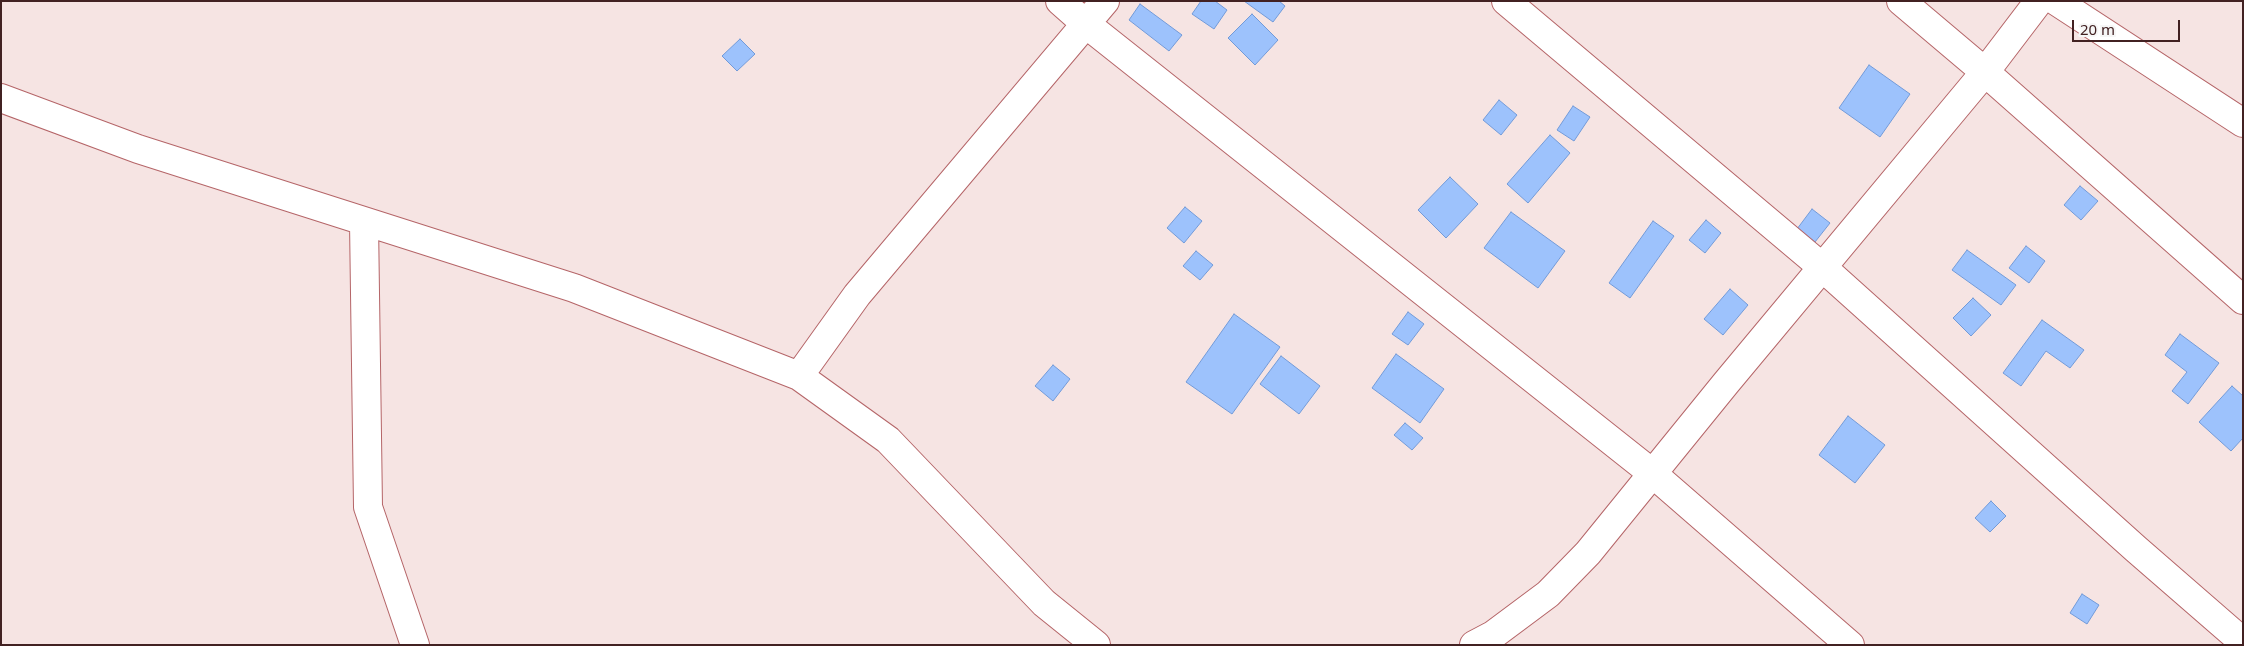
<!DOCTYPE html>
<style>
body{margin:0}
#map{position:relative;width:2244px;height:646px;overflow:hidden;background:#f6e4e3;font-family:"Noto Sans",sans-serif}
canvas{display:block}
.frame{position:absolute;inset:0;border:2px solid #422122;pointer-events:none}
.scale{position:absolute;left:2072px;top:20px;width:108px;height:22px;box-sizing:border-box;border:2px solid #422122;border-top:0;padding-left:6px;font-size:15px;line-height:18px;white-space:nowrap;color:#422122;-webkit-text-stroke:4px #f6f6f6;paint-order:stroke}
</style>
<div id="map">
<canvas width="2244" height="646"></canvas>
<div class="frame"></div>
<div class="scale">20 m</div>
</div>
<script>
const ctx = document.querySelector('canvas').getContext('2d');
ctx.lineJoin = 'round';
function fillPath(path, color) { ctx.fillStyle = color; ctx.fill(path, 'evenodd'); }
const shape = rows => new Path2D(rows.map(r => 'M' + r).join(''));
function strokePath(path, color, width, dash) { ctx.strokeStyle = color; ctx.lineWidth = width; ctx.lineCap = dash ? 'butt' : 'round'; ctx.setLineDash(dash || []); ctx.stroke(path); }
const building = shape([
 [1201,1,1215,1,1227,10,1214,29,1192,14,1201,1],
 [1244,1,1279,1,1285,6,1273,22,1244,1],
 [1140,4,1182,35,1169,51,1129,20,1140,4],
 [1252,14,1278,40,1255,65,1228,38,1252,14],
 [740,39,755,54,737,71,722,56,740,39],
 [1869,65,1910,94,1880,137,1839,108,1869,65],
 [1499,100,1517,115,1501,135,1483,120,1499,100],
 [1573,106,1590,117,1574,141,1557,130,1573,106],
 [1550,135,1570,153,1528,203,1507,184,1550,135],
 [1450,177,1478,204,1446,238,1418,210,1450,177],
 [2080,186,2098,201,2081,220,2064,205,2080,186],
 [1185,207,1202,221,1184,243,1167,228,1185,207],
 [1812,209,1830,223,1815,242,1797,229,1812,209],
 [1511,212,1565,251,1538,288,1484,248,1511,212],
 [1706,220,1721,233,1705,253,1689,240,1706,220],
 [1653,221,1674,236,1630,298,1609,283,1653,221],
 [2026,246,2045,261,2029,283,2009,268,2026,246],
 [1967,250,2016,285,2001,305,1952,270,1967,250],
 [1196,251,1213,265,1200,280,1183,266,1196,251],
 [1730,289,1748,305,1723,335,1704,319,1730,289],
 [1973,298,1991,315,1971,336,1953,318,1973,298],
 [1408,312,1424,324,1408,345,1392,334,1408,312],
 [1234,314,1280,347,1232,414,1186,382,1234,314],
 [2042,320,2084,350,2070,368,2046,351,2021,386,2003,373,2042,320],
 [2180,334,2219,363,2188,404,2172,391,2187,372,2165,355,2180,334],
 [1396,354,1444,389,1420,423,1372,388,1396,354],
 [1281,356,1320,386,1299,414,1260,384,1281,356],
 [1053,365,1070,379,1053,401,1035,386,1053,365],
 [2232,386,2243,396,2243,438,2231,451,2199,422,2232,386],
 [1848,416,1885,445,1855,483,1819,455,1848,416],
 [1405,423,1423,438,1412,450,1394,435,1405,423],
 [1991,501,2006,516,1990,532,1975,518,1991,501],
 [2082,594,2099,605,2087,624,2070,613,2082,594]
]);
const street = shape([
 [1060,1,1086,24,1652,473,1850,645],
 [1506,1,1822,267,2136,549,2243,642],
 [1901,1,1985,72,2243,300],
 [2056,1,2243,123],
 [1,98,138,149,574,288,799,376,888,440,1044,603,1096,645],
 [364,222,368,507,415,645],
 [799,376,857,295,1105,1],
 [1474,645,1493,635,1548,594,1588,553,1726,383,1985,72,2039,1]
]);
fillPath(building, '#9dc2fc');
strokePath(building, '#729ad8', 1);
strokePath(street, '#b56568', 30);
strokePath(street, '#fff', 28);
</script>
